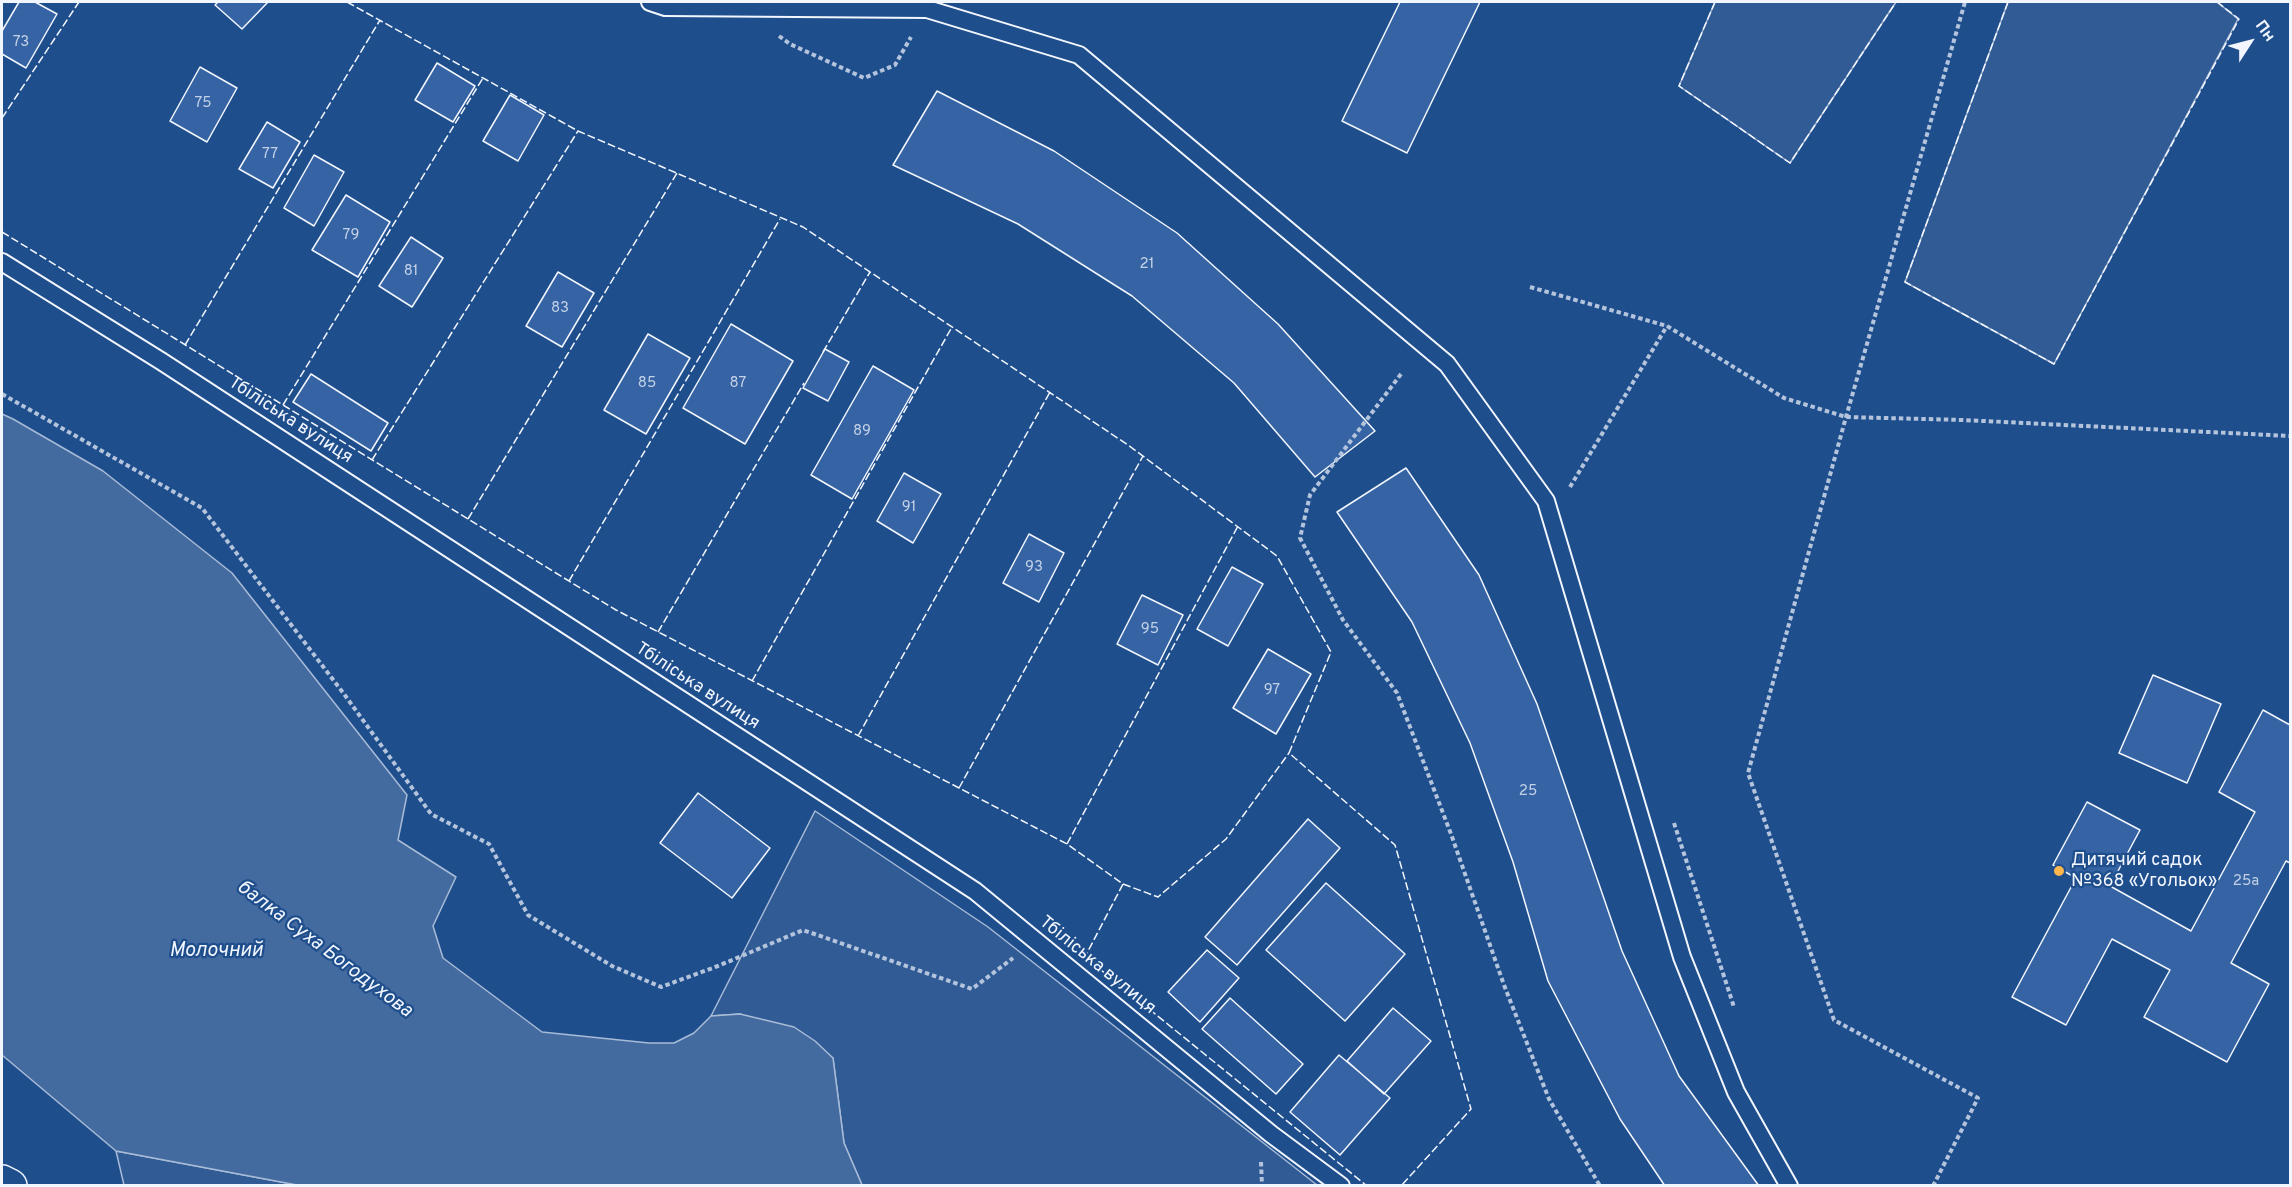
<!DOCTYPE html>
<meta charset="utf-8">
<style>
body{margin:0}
#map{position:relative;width:2292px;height:1187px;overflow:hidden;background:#1f4e8c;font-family:Overpass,sans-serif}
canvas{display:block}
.frame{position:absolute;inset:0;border:3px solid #f2f6ff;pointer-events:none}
.north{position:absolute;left:2220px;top:12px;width:60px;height:60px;-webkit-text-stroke:4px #1f4e8c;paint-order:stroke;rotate:54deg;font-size:16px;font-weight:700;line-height:24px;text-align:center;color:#f2f6ff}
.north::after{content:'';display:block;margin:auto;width:21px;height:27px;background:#f2f6ff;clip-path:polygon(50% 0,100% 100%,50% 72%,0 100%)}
</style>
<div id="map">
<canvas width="2292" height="1187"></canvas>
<div class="frame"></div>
<div class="north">Пн</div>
</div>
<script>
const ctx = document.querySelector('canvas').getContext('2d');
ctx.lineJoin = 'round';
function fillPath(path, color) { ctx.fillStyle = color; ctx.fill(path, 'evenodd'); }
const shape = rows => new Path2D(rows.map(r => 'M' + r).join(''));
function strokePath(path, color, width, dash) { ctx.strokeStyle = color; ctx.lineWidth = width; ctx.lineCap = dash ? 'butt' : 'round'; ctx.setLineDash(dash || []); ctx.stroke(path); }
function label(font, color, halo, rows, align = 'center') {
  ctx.font = font + ' Overpass,sans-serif'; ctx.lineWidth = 4.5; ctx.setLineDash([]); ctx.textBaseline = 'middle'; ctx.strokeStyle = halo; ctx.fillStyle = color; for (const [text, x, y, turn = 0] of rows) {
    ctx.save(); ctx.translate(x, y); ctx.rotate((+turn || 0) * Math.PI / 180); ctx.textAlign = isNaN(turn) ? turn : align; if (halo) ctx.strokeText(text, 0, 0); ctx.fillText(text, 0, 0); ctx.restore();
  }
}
const built = shape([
 [1715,2,1896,2,1790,163,1679,86,1715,2],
 [2008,2,2217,2,2238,19,2054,364,1905,282,2008,2],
 [815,811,988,927,1317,1185,862,1185,844,1143,833,1058,740,1014,711,1016,815,811],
 [116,1151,297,1185,124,1185,116,1151]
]);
const water = shape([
 [2,414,13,419,103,471,232,573,407,795,398,840,456,877,433,926,443,958,542,1032,649,1043,674,1043,694,1033,711,1016,740,1014,794,1027,815,1041,833,1058,844,1143,862,1185,297,1185,116,1151,2,1055,2,414]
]);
const building = shape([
 [19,2,35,2,57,14,26,68,2,54,2,31,19,2],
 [218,2,268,2,242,29,215,5,218,2],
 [1400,2,1480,2,1407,153,1342,121,1400,2],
 [437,63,475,86,453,122,415,100,437,63],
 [200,67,237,88,207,142,170,121,200,67],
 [937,91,1054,151,1177,233,1278,324,1375,431,1315,477,1234,383,1132,296,1018,224,893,165,937,91],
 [510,95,544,115,518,161,483,141,510,95],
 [267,122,300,142,273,188,239,169,267,122],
 [314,155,344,172,314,226,284,208,314,155],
 [346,195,390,222,358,277,312,250,346,195],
 [411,237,443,258,412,307,379,286,411,237],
 [558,272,594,293,562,347,526,326,558,272],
 [731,324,793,361,745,444,683,408,731,324],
 [648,334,690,358,646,434,604,410,648,334],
 [825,349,849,362,828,401,803,388,825,349],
 [873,366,914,390,852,499,811,475,873,366],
 [311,374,388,423,371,451,293,402,311,374],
 [1406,468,1479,575,1537,704,1622,951,1679,1076,1759,1186,1665,1186,1620,1119,1548,981,1513,862,1470,743,1412,622,1337,512,1406,468],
 [904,473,941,494,913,543,877,521,904,473],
 [1029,534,1064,553,1039,602,1003,583,1029,534],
 [1232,567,1263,584,1228,646,1197,629,1232,567],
 [1142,595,1183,615,1158,665,1117,644,1142,595],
 [1268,649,1311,674,1276,734,1233,708,1268,649],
 [2153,675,2221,704,2187,783,2119,753,2153,675],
 [2263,710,2290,725,2290,863,2286,861,2231,963,2269,984,2227,1062,2144,1017,2170,970,2112,939,2066,1025,2012,997,2076,878,2053,865,2087,802,2140,830,2110,886,2191,931,2255,812,2219,792,2263,710],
 [698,793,770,848,732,898,660,843,698,793],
 [1308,819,1340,848,1237,965,1205,937,1308,819],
 [1326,883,1405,954,1345,1021,1266,950,1326,883],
 [1207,950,1239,978,1200,1022,1168,992,1207,950],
 [1230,998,1303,1064,1276,1094,1202,1029,1230,998],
 [1393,1008,1431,1041,1384,1094,1347,1061,1393,1008],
 [1339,1055,1390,1098,1340,1155,1290,1112,1339,1055]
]);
const path = shape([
 [779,36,790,44,864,78,895,65,911,37],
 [1530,287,1667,326,1784,398,1846,417,1963,420,2290,436],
 [1401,374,1310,495,1300,538,1343,620,1397,693,1451,834,1504,985,1549,1099,1600,1186],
 [2,394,202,508,344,694,431,814,489,844,528,915,612,966,661,987,718,966,803,930,972,989,1013,958],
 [1570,487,1667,326],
 [1674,823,1734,1007],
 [1261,1162,1262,1186],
 [1933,1186,1978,1098,1834,1020,1748,773,1846,417,1965,2]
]);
const service = shape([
 [650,2,665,7,927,9,1079,55,1447,364,1546,501,1682,957,1736,1092,1789,1186],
 [2,262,161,361,975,891,1271,1134,1341,1186]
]);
const minor = shape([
 [2,1182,10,1186]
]);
const fence = shape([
 [347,2,578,131,803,227,1128,445,1277,556,1331,652,1289,753,1395,845,1471,1109,1401,1186],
 [1715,2,1679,86,1790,163,1896,2],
 [2008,2,1905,282,2054,364,2239,19,2217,2],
 [2,118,79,2],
 [2,232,616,610,1067,844,1123,884,1085,957,1367,1186],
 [185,345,380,20],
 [823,352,870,272],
 [283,405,483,78],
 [372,460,578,131],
 [468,519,677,173],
 [569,581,780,219],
 [658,632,804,383],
 [752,681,952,327],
 [858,736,1050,392],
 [959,788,1143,456],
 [1067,844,1238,526],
 [1123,884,1158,897,1226,839,1289,753]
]);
const markers = [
 [2059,871,6,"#ffb74d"]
];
const numberNames = [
 ["73",21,43],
 ["75",203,104],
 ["77",270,155],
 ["79",351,236],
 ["21",1147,265],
 ["81",411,272],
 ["83",560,309],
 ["85",647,384],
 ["87",738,384],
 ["89",862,432],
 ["91",909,508],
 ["93",1034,568],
 ["95",1150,630],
 ["97",1272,691],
 ["25",1528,792],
 ["25а",2246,882]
];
const streetNames = [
 ["Тбіліська вулиця",290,421,33],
 ["Тбіліська вулиця",697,687,33],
 ["Тбіліська вулиця",1097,966,39]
];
const poiNames = [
 ["Дитячий садок",2071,861],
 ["№368 «Угольок»",2071,882]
];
const waterNames = [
 ["балка Суха Богодухова",324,950,37],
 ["Молочний",216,952]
];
fillPath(built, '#305b95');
strokePath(built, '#a8bbd7', 1.5);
fillPath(water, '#446ba0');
strokePath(water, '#a8bbd7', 1.5);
fillPath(building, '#3563a3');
strokePath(building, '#f2f6ff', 1.5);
strokePath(service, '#f2f6ff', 20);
strokePath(minor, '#f2f6ff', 36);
strokePath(path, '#b3c4dc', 4, [4.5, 3]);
strokePath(service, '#1f4e8c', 16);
strokePath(minor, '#1f4e8c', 33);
strokePath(fence, '#f2f6ff', 1.5, [8, 3]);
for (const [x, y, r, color] of markers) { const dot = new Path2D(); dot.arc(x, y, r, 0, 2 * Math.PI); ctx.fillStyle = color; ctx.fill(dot); strokePath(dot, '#1f4e8c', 2); }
label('15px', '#c3d1e8', null, numberNames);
label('18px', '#f2f6ff', '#1f4e8c', streetNames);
label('18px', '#f2f6ff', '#1f4e8c', poiNames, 'left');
label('italic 20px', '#f2f6ff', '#1f4e8c', waterNames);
</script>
